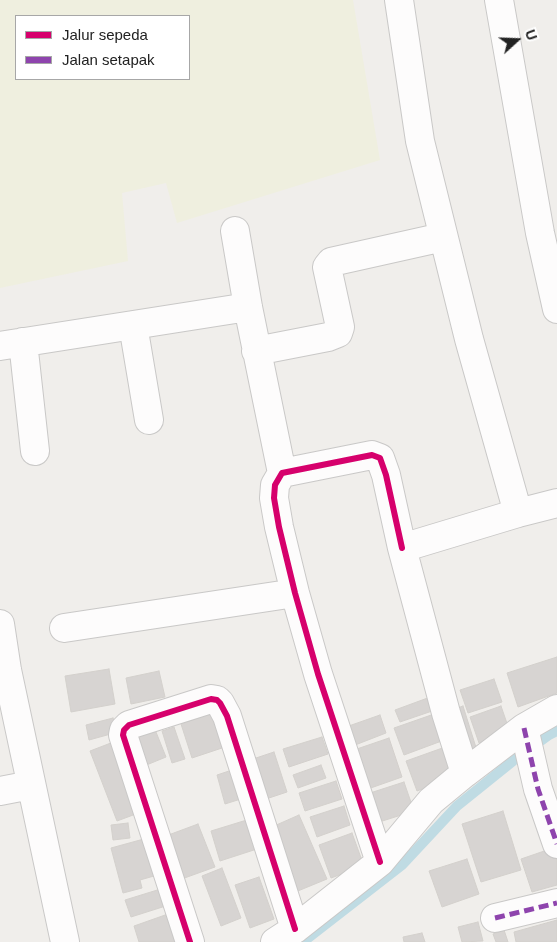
<!DOCTYPE html>
<style>
body{margin:0}
#map{position:relative;width:557px;height:942px;overflow:hidden;background:#f0eeeb;font-family:Arial,sans-serif}
canvas{display:block}
.legend{position:absolute;left:15px;top:15px;width:175px;height:65px;box-sizing:border-box;background:#fff;border:1px solid #a7a7a7;margin:0;padding:6px 9px;list-style:none;font-size:15px;color:#222}
.legend li{display:flex;align-items:center;gap:10px;height:25px}
.legend b{width:25px;border:1px solid #a7a7a7}
.north{position:absolute;left:492px;top:15px;width:50px;height:50px;-webkit-text-stroke:4px #fff;paint-order:stroke;rotate:70deg;font-size:14px;font-weight:700;line-height:20px;text-align:center;color:#222}
.north::after{content:'';display:block;margin:auto;width:18px;height:22px;background:#222;clip-path:polygon(50% 0,100% 100%,50% 72%,0 100%)}
</style>
<div id="map">
<canvas width="557" height="942"></canvas>
<ul class="legend">
<li><b style="height:6px;background:#d6006c"></b>Jalur sepeda</li>
<li><b style="height:6px;background:#8e44ad"></b>Jalan setapak</li>
</ul>
<div class="north">U</div>
</div>
<script>
const ctx = document.querySelector('canvas').getContext('2d');
ctx.lineJoin = 'round';
function fillPath(path, color) { ctx.fillStyle = color; ctx.fill(path, 'evenodd'); }
const shape = rows => new Path2D(rows.map(r => 'M' + r).join(''));
function strokePath(path, color, width, dash) { ctx.strokeStyle = color; ctx.lineWidth = width; ctx.lineCap = dash ? 'butt' : 'round'; ctx.setLineDash(dash || []); ctx.stroke(path); }
const farmland = shape([
 [0,0,353,0,380,160,177,223,166,183,122,193,128,261,0,288],
 [16,16,189,16,189,79,16,79]
]);
const stream = shape([
 [303,942,402,865,457,806,513,761,549,735,557,731]
]);
const building = shape([
 [557,657,557,693,518,707,507,673,557,657],
 [109,669,115,704,71,712,65,676,109,669],
 [159,671,165,697,131,704,126,678,159,671],
 [494,679,502,702,468,713,460,690,494,679],
 [433,696,438,709,400,722,395,710,433,696],
 [463,706,479,757,468,761,452,710,463,706],
 [501,706,510,732,479,743,470,717,501,706],
 [213,712,225,747,192,758,181,724,213,712],
 [437,713,447,739,404,755,394,728,437,713],
 [380,715,386,733,350,747,343,728,380,715],
 [113,718,118,732,89,740,86,725,113,718],
 [154,727,166,757,144,766,132,736,154,727],
 [174,727,185,759,172,763,162,731,174,727],
 [322,737,328,754,289,767,283,749,322,737],
 [389,738,402,777,365,790,351,751,389,738],
 [116,741,144,811,117,821,90,751,116,741],
 [448,746,459,775,417,791,406,761,448,746],
 [274,752,287,792,260,801,247,761,274,752],
 [321,765,326,778,298,788,293,775,321,765],
 [235,769,244,798,225,804,217,775,235,769],
 [336,781,342,799,305,811,299,793,336,781],
 [404,782,414,811,376,823,367,794,404,782],
 [344,806,350,825,317,837,310,817,344,806],
 [503,811,521,870,481,882,462,824,503,811],
 [299,815,327,879,293,893,265,830,299,815],
 [250,819,260,848,220,861,211,831,250,819],
 [128,823,130,838,113,840,111,825,128,823],
 [198,824,215,867,179,880,163,837,198,824],
 [352,833,364,866,331,878,319,845,352,833],
 [151,837,161,874,140,880,142,888,123,893,111,848,151,837],
 [553,848,557,861,557,885,532,892,521,859,553,848],
 [467,859,479,894,442,907,429,871,467,859],
 [222,868,241,918,221,926,202,876,222,868],
 [259,877,274,919,250,928,235,885,259,877],
 [167,887,172,904,131,917,125,900,167,887],
 [168,914,177,942,139,942,134,926,168,914],
 [557,920,557,942,516,942,514,932,557,920],
 [478,922,483,941,462,942,458,927,478,922],
 [504,930,508,942,496,942,493,934,504,930],
 [422,933,425,942,404,942,403,937,422,933]
]);
const minor = shape([
 [399,0,420,141,469,339,518,513],
 [499,0,540,233,557,309],
 [235,231,248,307,282,473],
 [133,325,149,420],
 [23,342,35,451],
 [0,346,248,307],
 [256,351,328,337,338,333,340,327,327,267,331,262,443,237],
 [0,624,7,670,65,942],
 [64,628,295,593],
 [524,728,538,789,557,844],
 [465,773,446,713,402,548,518,513,557,503],
 [0,791,31,785],
 [380,862,318,674,295,593,279,527,274,498,275,485,282,473,372,455,380,458,386,475,402,548],
 [495,918,557,903],
 [190,942,123,735,124,730,129,725,211,699,217,700,220,703,227,716,295,929],
 [275,942,295,929,380,862,431,801,465,773,524,728,557,709]
]);
const quiet = shape([
 [524,728,538,789,557,844],
 [495,918,557,903]
]);
const cycleway = shape([
 [380,862,318,674,295,593,279,527,274,498,275,485,282,473,372,455,380,458,386,475,402,548],
 [190,942,123,735,124,730,129,725,211,699,217,700,220,703,227,716,295,929]
]);
fillPath(farmland, '#efefdf');
strokePath(stream, '#bfdbe3', 10);
fillPath(building, '#d7d4d2');
strokePath(building, '#d3d0cc', 1);
strokePath(minor, '#c9c8c7', 30);
strokePath(minor, '#fdfcfc', 28);
strokePath(quiet, '#8e44ad', 5, [10, 5]);
strokePath(cycleway, '#d6006c', 6);
</script>
